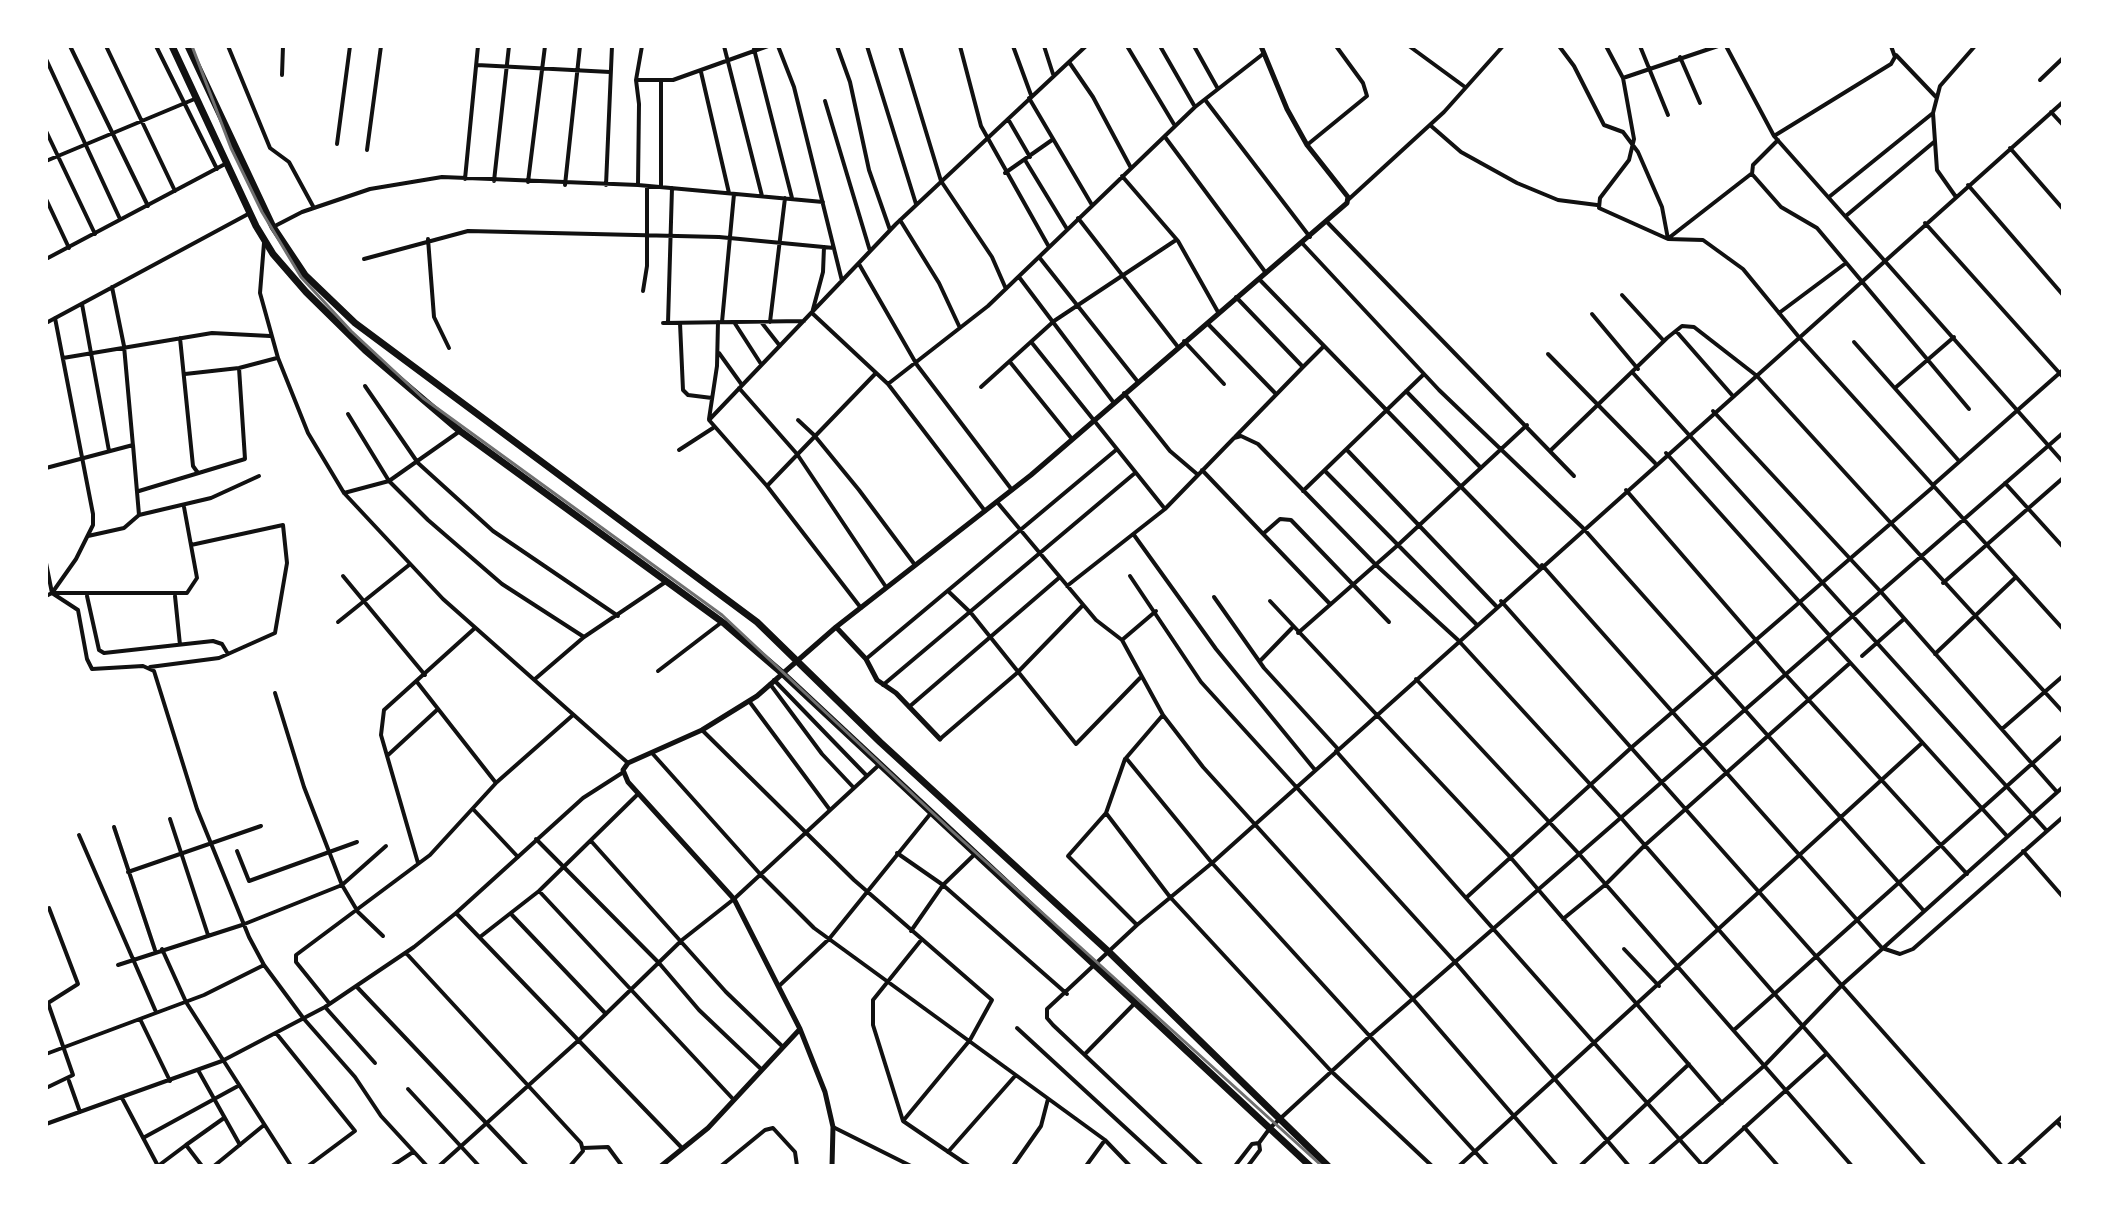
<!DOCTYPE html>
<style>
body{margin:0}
#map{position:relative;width:2109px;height:1212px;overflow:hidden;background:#fff;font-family:"IBM Plex Serif",serif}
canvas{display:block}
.frame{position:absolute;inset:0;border:48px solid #fff;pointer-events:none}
</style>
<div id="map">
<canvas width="2109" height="1212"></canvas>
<div class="frame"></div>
</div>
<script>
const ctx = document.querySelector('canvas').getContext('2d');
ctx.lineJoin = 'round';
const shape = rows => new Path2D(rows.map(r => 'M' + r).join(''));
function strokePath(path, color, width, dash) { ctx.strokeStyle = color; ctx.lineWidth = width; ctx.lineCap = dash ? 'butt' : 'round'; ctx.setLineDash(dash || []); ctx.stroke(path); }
const minor = shape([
 [70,46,148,206],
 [106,46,175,191],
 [156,46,217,169],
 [228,46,270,148,289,162,314,208],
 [724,46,762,196],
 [778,46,794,87,842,281],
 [837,46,850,82,869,170,890,230],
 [867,46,916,204],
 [900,46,941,181,992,257,1006,289],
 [960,46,981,126,1049,247],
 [1013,46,1031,95],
 [1044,46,1053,74],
 [1127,46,1175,126],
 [1160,46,1195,107],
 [1194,46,1218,89],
 [1409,46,1465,87],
 [1559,46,1574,66,1604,125,1623,132,1638,152,1662,207,1668,239],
 [1606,46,1623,78,1634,139,1629,160,1600,198,1599,208,1668,239,1703,240,1743,269,1798,336,2063,629],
 [1640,46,1668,115],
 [1726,46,1774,136,2063,462],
 [754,49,792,198],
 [1896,55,1936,97],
 [1680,57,1700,103],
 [46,59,120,219],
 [1069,62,1093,97,1131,168],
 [477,65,610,72],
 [701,72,729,193],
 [282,75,283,46],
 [1623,78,1718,46],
 [636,80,673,80,768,46],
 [661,80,661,186],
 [2040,80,2063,58],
 [1029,98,1092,205],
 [825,101,870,251],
 [1206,101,1310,237],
 [2051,112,2063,125],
 [1008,119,1030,157],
 [1430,125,1461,152,1517,183,1558,200,1597,205],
 [46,131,95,234],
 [1774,136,1891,64,1895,57,1891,46],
 [1165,137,1266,273],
 [1778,140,1753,165,1752,174,1781,207,1817,228,1969,409],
 [337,144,350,46],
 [1307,145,1367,96,1363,83,1336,46],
 [2010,148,2063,209],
 [367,150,381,46],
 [1025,160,1067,229],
 [46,161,197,98],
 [1005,173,1052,140],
 [1122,176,1178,241,1218,312],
 [465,179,478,46],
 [494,181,509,46],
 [528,182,545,46],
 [565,185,580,46],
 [606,185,612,46],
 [638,185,639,104,636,80,642,46],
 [1968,185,2063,295],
 [1829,197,1933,113],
 [1956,197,1937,170,1933,113,1940,86,1975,46],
 [46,199,69,248],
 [1349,199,1444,112,1503,46],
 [1847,215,1934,142],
 [1078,218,1178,347],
 [900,220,939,283,960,328],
 [1327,222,1574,476],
 [1925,223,2063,377],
 [273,227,302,212,370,189,442,177,638,185,823,202],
 [1670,237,1751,174],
 [428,239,434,317,449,348],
 [264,243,260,293,278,358,308,433,344,493,443,599,628,763],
 [1302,243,1439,390,1583,528,1924,911],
 [824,247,823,272,812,313,888,384,985,511],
 [1039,257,1138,382],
 [46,259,227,163],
 [364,259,468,231,719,237,834,248],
 [859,264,917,365,1012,490],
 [1019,277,1114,403],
 [1259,279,1539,567],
 [112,287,124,346,133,446],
 [643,291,647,266,647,187],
 [1622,295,1664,341],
 [1236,297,1303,367,1324,346],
 [82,304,109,451],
 [1779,313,1846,263],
 [1592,314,1638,369],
 [722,322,734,194],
 [734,322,761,364],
 [770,322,785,198],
 [46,323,250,213],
 [663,323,804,321],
 [668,323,672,188],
 [680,323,683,390,688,395,712,398],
 [762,323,780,346],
 [1208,324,1276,394],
 [1676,331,1732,395],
 [180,338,193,466,198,473],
 [1184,341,1224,384],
 [1854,342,1959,461],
 [1032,343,1165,509],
 [719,353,742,385],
 [1548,354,1655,463],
 [63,358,212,333,270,336],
 [1010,362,1072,439],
 [1633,373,2047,831],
 [185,374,239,368,277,358],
 [888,384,988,306,1195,107,1263,54],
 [365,386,418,463,493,531,618,616],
 [981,387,1054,321,1176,240],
 [739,388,797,454,886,587],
 [1895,388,1954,337],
 [1406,391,1481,468],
 [1124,393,1170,451,1197,474],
 [1713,411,1881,592,2057,792],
 [348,414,389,481,428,520,502,584,584,637],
 [709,419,717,366,718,322],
 [798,420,814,435,859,490,915,565],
 [1235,437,1303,367],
 [679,450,713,428],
 [1347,450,1496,606],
 [1551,450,1667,338,1682,326,1694,327,1757,376,2063,712],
 [1666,453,1830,636],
 [46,468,133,445,139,515],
 [1202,470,1330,604],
 [1326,472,1398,545,1527,425],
 [2005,483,2063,547],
 [1933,485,2063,370],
 [767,486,876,373],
 [1626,490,1786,675,1967,874],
 [139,491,245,459,239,368],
 [1303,491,1424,374],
 [344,493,389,481,460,431],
 [997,502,1096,620,1122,640,1163,715,1203,767,1413,999,1557,1166],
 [1264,533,1280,519,1291,520,1389,622],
 [1134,535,1216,649,1315,770],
 [88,536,124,528,139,515,211,498,259,476],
 [46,563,52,593],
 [1542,565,1882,948,1900,954,1913,949,2063,817],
 [343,576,425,675],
 [1130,576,1201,682,1455,962,1629,1166],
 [1943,583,2063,478],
 [1067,586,1165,509,1234,438,1241,436,1258,444,1376,565,1458,640,1622,819,1925,1166],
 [948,591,971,613,1076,744,1140,678],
 [52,593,78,610,87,659,92,669,143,666,154,671,197,809,249,937,264,965,304,1019,355,1077,381,1116,427,1166],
 [55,593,187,593,197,578,184,507],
 [46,596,52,593,76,559,93,525,93,514,55,318],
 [87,596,99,650,104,653,213,641,222,644,228,654],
 [175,596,180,645],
 [1214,597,1264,668,1338,749],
 [1270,601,1511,858,1722,1103],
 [1501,601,2002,1166],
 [861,608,767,486,709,420,896,224,1086,46],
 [338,622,409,565],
 [1298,633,1398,545,1476,624],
 [1828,638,2006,835],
 [1122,640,1156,611],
 [1935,654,2016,577],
 [1862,656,1904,619],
 [866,659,1116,450],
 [1261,660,1293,627],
 [150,667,219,658,275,633,287,563,283,525,191,545],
 [658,671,722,622],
 [535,679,584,637,664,583],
 [1416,679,1580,855,1852,1166],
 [774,680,867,776],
 [770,684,822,754,854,788],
 [883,685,1135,473],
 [275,693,304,787,342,885,358,912,383,936],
 [749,701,830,810],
 [909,707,1060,577],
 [1162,716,1126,758,1212,863,1488,1166],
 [2002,729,2063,676],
 [702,730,854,880,992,1000,970,1040,903,1121],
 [940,739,1017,673,1083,605],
 [1336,751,1703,1166],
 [652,753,761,875,814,928,1105,1140,1130,1166],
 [387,756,438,709],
 [1125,759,1106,813,1068,856,1137,925],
 [497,782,573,715],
 [473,809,518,857],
 [1106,813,1170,897,1331,1071,1432,1166],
 [170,819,208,935],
 [114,827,155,950],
 [79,835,156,1012],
 [536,839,659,963,699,1010,761,1069],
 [591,841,726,992,783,1047],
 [237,851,249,881,357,842],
 [2023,851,2063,897],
 [897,853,943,885,1067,994],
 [418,863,381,735,384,710,475,628],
 [128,872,261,826],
 [539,891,733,1099],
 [1467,897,1632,747,1933,487],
 [456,913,682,1148],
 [512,915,606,1014],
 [1563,919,1606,884,1644,846,1850,663],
 [911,931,943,885,976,853],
 [480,937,539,891,638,794],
 [922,939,873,1000,873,1025,903,1121,969,1166],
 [162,949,186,1002,291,1166],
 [1624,949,1659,986],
 [406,953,581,1143,583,1151,570,1166],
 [118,965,242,925,342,885,386,846],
 [779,986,829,939,931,813],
 [357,987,527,1166],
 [329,1003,296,962,296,955,430,855,496,783,417,682],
 [325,1007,375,1063],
 [140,1019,170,1081],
 [1017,1028,1167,1166],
 [1734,1030,2063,736],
 [276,1033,355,1131,308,1166],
 [1086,1053,1135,1003],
 [46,1054,204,995,264,965],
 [198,1070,240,1145],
 [69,1081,80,1112],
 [46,1088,73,1075,48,1003,78,984,49,908],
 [408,1089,479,1166],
 [122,1098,158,1166],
 [2057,1122,2063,1128],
 [46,1124,222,1061,325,1007,414,947,456,913,583,798,622,773],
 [833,1127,911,1166],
 [1744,1127,1778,1166],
 [143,1138,238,1086],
 [186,1145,224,1118],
 [583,1148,608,1147,622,1166],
 [948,1152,1015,1076],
 [2018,1157,2026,1166],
 [158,1166,186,1145,202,1166],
 [214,1166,264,1125],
 [392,1166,413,1152],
 [439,1166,580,1039,682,940,734,899,880,764],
 [721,1166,765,1130,773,1128,795,1152,797,1166],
 [1013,1166,1041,1126,1048,1099],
 [1086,1166,1105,1140],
 [1202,1166,1053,1025,1047,1018,1047,1009,1137,925,1212,863,2063,102],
 [1235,1166,1252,1144,1259,1143,1270,1128,1370,1036,2063,433],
 [1248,1166,1260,1150,1259,1143],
 [1459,1166,1922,743],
 [1580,1166,1689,1064],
 [1649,1166,1765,1065,1843,984,2063,787],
 [1702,1166,1825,1055],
 [2008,1166,2063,1116]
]);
const tertiary = shape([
 [836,627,866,659,877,680,896,693,940,739],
 [661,1166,708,1128,800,1029],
 [832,1166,833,1127,825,1092,800,1029,734,899,628,782,623,770,628,763,702,730,757,696,836,627,1031,475,1347,203,1348,197,1307,145,1287,109,1261,46]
]);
const primary = shape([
 [172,46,256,226,273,254,306,292,365,350,460,431,725,624,782,673,1310,1166],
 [188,46,273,227,305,275,355,323,757,622,880,742,1109,952,1328,1166]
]);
const rail = shape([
 [192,46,231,148,262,212,301,277,351,331,423,398,722,615,953,832,1322,1166]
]);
strokePath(minor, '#111', 4);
strokePath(tertiary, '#111', 5);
strokePath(primary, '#111', 7);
strokePath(rail, '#707070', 3);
</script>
